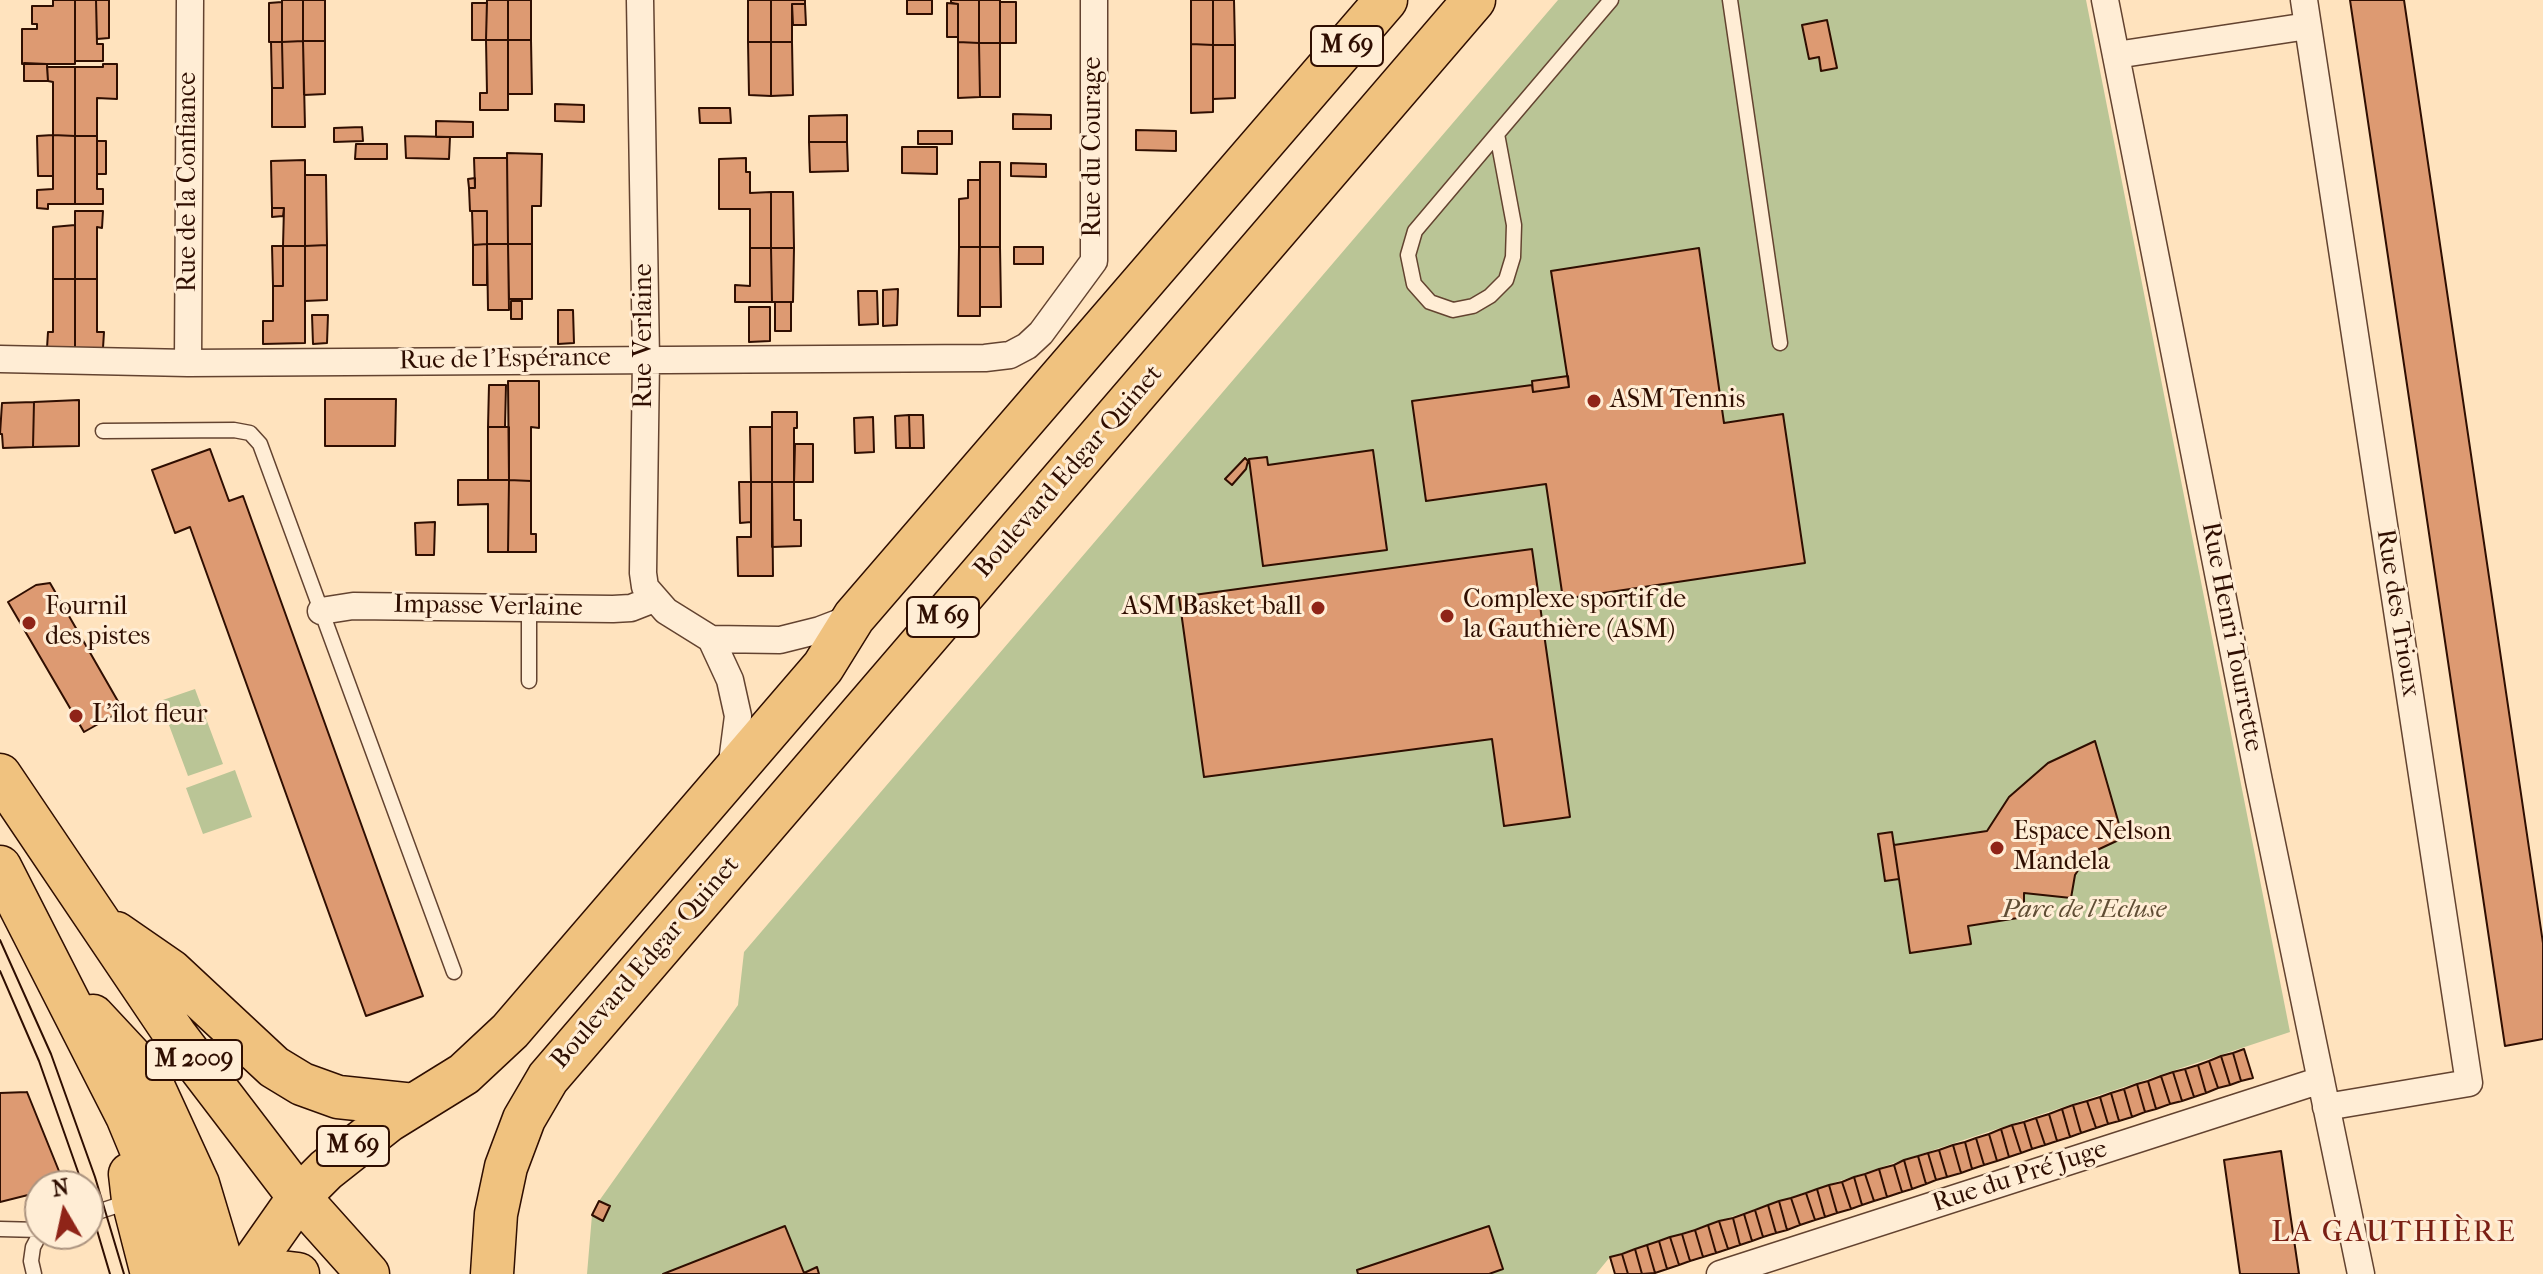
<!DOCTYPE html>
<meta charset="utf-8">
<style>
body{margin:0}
#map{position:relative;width:2543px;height:1274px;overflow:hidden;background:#ffe3be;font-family:"IM FELL French Canon",serif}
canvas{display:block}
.north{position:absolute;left:24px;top:1170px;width:80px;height:80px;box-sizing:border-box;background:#ffedd5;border:2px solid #ac9480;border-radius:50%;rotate:351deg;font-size:22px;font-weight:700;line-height:32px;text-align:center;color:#2f0e01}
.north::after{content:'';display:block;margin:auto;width:28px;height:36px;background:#8f2418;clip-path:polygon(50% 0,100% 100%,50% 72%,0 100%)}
</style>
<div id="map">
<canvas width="2543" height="1274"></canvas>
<div class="north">N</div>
</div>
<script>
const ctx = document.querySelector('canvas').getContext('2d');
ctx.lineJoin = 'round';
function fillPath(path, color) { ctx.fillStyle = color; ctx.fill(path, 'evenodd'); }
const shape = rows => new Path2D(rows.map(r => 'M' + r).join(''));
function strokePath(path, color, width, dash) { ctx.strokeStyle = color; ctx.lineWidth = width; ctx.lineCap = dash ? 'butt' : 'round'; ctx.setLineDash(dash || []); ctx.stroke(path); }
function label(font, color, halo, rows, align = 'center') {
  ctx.font = font + ' "IM FELL French Canon",serif'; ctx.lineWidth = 6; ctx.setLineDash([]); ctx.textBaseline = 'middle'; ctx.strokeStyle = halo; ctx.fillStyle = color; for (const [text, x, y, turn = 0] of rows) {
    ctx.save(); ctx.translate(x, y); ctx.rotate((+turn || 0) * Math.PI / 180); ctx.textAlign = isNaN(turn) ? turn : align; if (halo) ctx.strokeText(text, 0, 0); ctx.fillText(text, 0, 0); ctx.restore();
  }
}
const green = shape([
 [1558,0,2086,0,2290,1032,1610,1257,1596,1274,587,1274,592,1215,599,1201,738,1005,744,952],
 [195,689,223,764,188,776,160,701],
 [235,770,252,817,203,834,186,788]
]);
const building = shape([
 [53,0,75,0,75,64,22,64,22,29,37,29,37,24,32,24,32,6,53,6,53,0],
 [75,0,96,0,97,44,103,44,103,61,75,61,75,0],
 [96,0,109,0,109,38,97,39,96,0],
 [282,0,303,0,303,41,282,42,282,0],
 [303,0,325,0,325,41,303,41,303,0],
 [487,0,508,0,508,40,486,40,487,0],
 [508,0,531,0,531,40,508,40,508,0],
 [748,0,771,0,771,42,748,42,748,0],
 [771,0,805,0,805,4,792,4,792,42,771,42,771,0],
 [907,0,932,0,932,14,907,14,907,0],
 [951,0,979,0,979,43,958,42,958,4,951,3,951,0],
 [979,0,1000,0,1000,43,979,43,979,0],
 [1191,0,1213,0,1213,45,1191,44,1191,0],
 [1213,0,1234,0,1235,45,1213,45,1213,0],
 [2350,0,2404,0,2543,943,2543,1039,2505,1046,2350,0],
 [282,2,282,42,269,42,269,3,282,2],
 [1000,2,1016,2,1016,43,1000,43,1000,2],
 [472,3,487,3,486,40,472,40,472,3],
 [947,3,958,4,958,37,947,37,947,3],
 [792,4,805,4,806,25,793,25,792,4],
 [1827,20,1837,68,1821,71,1819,57,1809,59,1802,25,1827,20],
 [486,40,508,40,508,110,480,110,480,93,487,93,486,40],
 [508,40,531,40,532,94,508,94,508,40],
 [303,41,305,127,272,127,272,88,283,88,282,42,303,41],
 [303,41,325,41,325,94,304,95,303,41],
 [271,42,282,42,283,88,272,88,271,42],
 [748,42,771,42,771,96,749,95,748,42],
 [771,42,792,42,793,95,771,96,771,42],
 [958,42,979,43,980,97,958,98,958,42],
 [979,43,1000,43,1000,97,980,97,979,43],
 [1191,44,1213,45,1213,112,1191,113,1191,44],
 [1213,45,1235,45,1235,98,1213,99,1213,45],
 [24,63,47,64,48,81,24,81,24,63],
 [103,64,117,64,117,99,97,98,97,136,75,136,75,67,103,67,103,64],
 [47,67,75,67,75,136,53,135,53,82,48,81,47,67],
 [555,104,584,105,584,122,555,121,555,104],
 [699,108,730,108,731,123,700,123,699,108],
 [1013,114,1051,115,1051,129,1013,129,1013,114],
 [847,115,847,142,809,142,809,116,847,115],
 [436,121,473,122,473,137,436,137,436,121],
 [362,127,363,141,334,142,334,128,362,127],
 [1136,130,1176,131,1176,151,1136,150,1136,130],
 [918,131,952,131,952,144,918,144,918,131],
 [53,135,53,176,38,176,37,136,53,135],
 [53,135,75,136,75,204,48,204,48,209,37,208,37,190,53,189,53,135],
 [75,136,97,136,97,189,103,189,103,204,75,204,75,136],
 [405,136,450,137,449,159,406,158,405,136],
 [97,141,106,141,106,174,97,174,97,141],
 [809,142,847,142,848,171,810,172,809,142],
 [356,144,387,144,387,159,355,159,356,144],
 [902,147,937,147,937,174,902,173,902,147],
 [507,153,542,154,541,206,532,206,532,244,508,244,507,153],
 [474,158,507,158,508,244,487,244,487,211,470,211,469,188,475,188,474,158],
 [746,158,746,172,750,172,750,193,771,192,771,248,750,248,750,209,719,209,719,159,746,158],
 [305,160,305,246,283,246,284,208,272,208,271,161,305,160],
 [980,162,1000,162,1000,247,980,247,980,162],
 [1011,163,1046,164,1046,177,1011,176,1011,163],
 [305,175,326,175,327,245,305,246,305,175],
 [475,178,475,188,469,188,468,179,475,178],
 [968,180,980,180,980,247,959,247,959,199,968,198,968,180],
 [771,192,793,192,794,248,771,248,771,192],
 [272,208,284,208,283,216,272,217,272,208],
 [75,211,103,211,102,228,97,227,97,279,75,279,75,211],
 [472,211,487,211,487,244,473,245,472,211],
 [75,225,75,279,53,279,53,227,75,225],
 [487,244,508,244,509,310,488,310,487,244],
 [487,244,487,285,473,285,473,245,487,244],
 [508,244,532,244,532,299,509,299,508,244],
 [327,245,327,300,305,301,305,246,327,245],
 [272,246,283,246,283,286,273,286,272,246],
 [283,246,305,246,305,343,263,344,263,321,273,321,273,286,283,286,283,246],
 [959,247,980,247,980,316,958,316,959,247],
 [980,247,1000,247,1001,307,980,307,980,247],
 [1014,247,1043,247,1043,264,1014,264,1014,247],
 [750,248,771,248,772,302,735,302,735,285,750,286,750,248],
 [771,248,794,248,793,302,772,302,771,248],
 [1699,248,1724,423,1783,414,1805,563,1563,599,1546,484,1426,501,1412,401,1532,385,1533,392,1569,387,1551,271,1699,248],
 [53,279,75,279,75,348,47,348,48,332,53,332,53,279],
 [75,279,97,279,97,332,104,332,103,348,75,348,75,279],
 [898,289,897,325,883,326,883,290,898,289],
 [858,291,877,291,878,324,859,325,858,291],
 [511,301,522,301,522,319,511,319,511,301],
 [775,302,791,302,791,331,775,331,775,302],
 [749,307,770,307,770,341,749,342,749,307],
 [558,310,573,310,574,343,558,344,558,310],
 [312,315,328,315,327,343,313,344,312,315],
 [1568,376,1569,387,1533,392,1532,381,1568,376],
 [508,381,539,381,539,428,531,427,531,481,509,480,508,381],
 [489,385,506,385,505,427,488,427,489,385],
 [325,399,396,399,395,446,325,446,325,399],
 [79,400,79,446,33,447,34,402,79,400],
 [34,402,33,447,3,448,2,434,0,434,2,403,34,402],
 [772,412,797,412,797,428,794,428,794,482,772,482,772,412],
 [909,415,910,448,896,448,895,416,909,415],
 [909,415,923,415,924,448,910,448,909,415],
 [873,417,874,452,855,453,854,418,873,417],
 [488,427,509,427,509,480,488,480,488,427],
 [750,427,772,427,772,482,751,482,750,427],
 [795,444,813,444,813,482,794,482,795,444],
 [210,449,229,501,243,496,423,996,366,1016,190,527,175,533,152,470,210,449],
 [1373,450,1387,550,1263,566,1249,459,1267,457,1268,465,1373,450],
 [1245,458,1248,461,1246,469,1232,485,1225,479,1245,458],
 [458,480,509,480,508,552,488,552,488,504,458,505,458,480],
 [509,480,531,481,531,534,536,534,536,552,508,552,509,480],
 [739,482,751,482,751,522,740,523,739,482],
 [751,482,772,482,773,576,738,576,737,537,751,537,751,482],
 [772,482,794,482,794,520,801,520,801,546,772,547,772,482],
 [435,522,434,555,416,555,415,523,435,522],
 [1532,549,1570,817,1504,826,1492,739,1204,777,1179,597,1532,549],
 [50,583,123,710,84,732,8,602,36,585,50,583],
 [2095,741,2123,838,2095,851,2084,861,2075,875,2071,898,2024,893,2024,917,1968,926,1971,944,1910,953,1894,845,1987,831,2009,797,2048,763,2095,741],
 [1892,832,1899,879,1885,881,1878,834,1892,832],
 [2244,1049,2253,1078,2241,1081,2233,1053,2244,1049],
 [2233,1053,2241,1081,2230,1085,2221,1056,2233,1053],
 [2221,1056,2230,1085,2218,1088,2209,1061,2221,1056],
 [2209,1061,2218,1088,2206,1093,2198,1065,2209,1061],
 [2198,1065,2206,1093,2194,1097,2185,1069,2198,1065],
 [2185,1069,2194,1097,2182,1101,2173,1072,2185,1069],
 [2173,1072,2182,1101,2170,1104,2161,1076,2173,1072],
 [2161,1076,2170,1104,2156,1109,2148,1081,2161,1076],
 [2148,1081,2156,1109,2145,1112,2137,1084,2148,1081],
 [2137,1084,2145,1112,2132,1117,2124,1089,2137,1084],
 [2124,1089,2132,1117,2119,1121,2111,1093,2124,1089],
 [27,1092,65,1186,40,1186,40,1192,0,1202,0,1093,27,1092],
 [2111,1093,2119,1121,2108,1124,2100,1097,2111,1093],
 [2100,1097,2108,1124,2096,1128,2087,1101,2100,1097],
 [2087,1101,2096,1128,2081,1133,2073,1105,2087,1101],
 [2073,1105,2081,1133,2070,1137,2062,1109,2073,1105],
 [2062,1109,2070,1137,2057,1141,2049,1114,2062,1109],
 [2049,1114,2057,1141,2045,1145,2036,1118,2049,1114],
 [2036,1118,2045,1145,2032,1149,2024,1122,2036,1118],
 [2024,1122,2032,1149,2021,1153,2012,1125,2024,1122],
 [2012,1125,2021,1153,2009,1157,2001,1129,2012,1125],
 [2001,1129,2009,1157,1997,1161,1989,1134,2001,1129],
 [1989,1134,1997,1161,1984,1165,1976,1138,1989,1134],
 [1976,1138,1984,1165,1972,1169,1965,1142,1976,1138],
 [1965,1142,1972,1169,1961,1173,1953,1145,1965,1142],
 [1953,1145,1961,1173,1947,1177,1939,1150,1953,1145],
 [1939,1150,1947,1177,1936,1180,1928,1153,1939,1150],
 [2281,1151,2299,1274,2240,1274,2224,1160,2281,1151],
 [1928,1153,1936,1180,1926,1184,1918,1156,1928,1153],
 [1918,1156,1926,1184,1912,1189,1904,1160,1918,1156],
 [1904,1160,1912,1189,1902,1192,1894,1165,1904,1160],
 [1894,1165,1902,1192,1887,1197,1879,1169,1894,1165],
 [1879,1169,1887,1197,1874,1201,1865,1174,1879,1169],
 [1865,1174,1874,1201,1862,1205,1854,1177,1865,1174],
 [1854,1177,1862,1205,1851,1209,1842,1182,1854,1177],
 [1842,1182,1851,1209,1837,1213,1829,1185,1842,1182],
 [1829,1185,1837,1213,1825,1217,1817,1189,1829,1185],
 [1817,1189,1825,1217,1815,1220,1806,1193,1817,1189],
 [1806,1193,1815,1220,1800,1225,1791,1198,1806,1193],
 [1791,1198,1800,1225,1787,1230,1779,1201,1791,1198],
 [599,1201,610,1206,603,1221,592,1215,599,1201],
 [1779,1201,1787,1230,1776,1233,1768,1205,1779,1201],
 [1768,1205,1776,1233,1763,1237,1755,1210,1768,1205],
 [1755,1210,1763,1237,1752,1241,1744,1214,1755,1210],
 [1744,1214,1752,1241,1740,1245,1733,1218,1744,1214],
 [1733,1218,1740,1245,1728,1249,1719,1221,1733,1218],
 [1719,1221,1728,1249,1716,1253,1708,1225,1719,1221],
 [1708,1225,1716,1253,1703,1257,1695,1230,1708,1225],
 [785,1226,804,1273,817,1267,819,1274,663,1274,785,1226],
 [1489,1226,1503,1269,1489,1274,1358,1274,1357,1270,1489,1226],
 [1695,1230,1703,1257,1690,1261,1682,1234,1695,1230],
 [1682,1234,1690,1261,1679,1265,1670,1237,1682,1234],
 [1670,1237,1679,1265,1667,1269,1659,1241,1670,1237],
 [1659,1241,1667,1269,1655,1273,1647,1245,1659,1241],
 [1647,1245,1655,1273,1642,1274,1635,1249,1647,1245],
 [1635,1249,1642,1274,1628,1274,1622,1254,1635,1249],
 [1622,1254,1628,1274,1615,1274,1610,1257,1622,1254]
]);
const service = shape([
 [1730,0,1780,343],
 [1497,134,1514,225,1513,257,1506,280,1490,296,1473,306,1453,310,1430,302,1414,284,1408,255,1415,231,1497,134,1611,0],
 [103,431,234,430,250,433,260,444,454,972],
 [529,681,529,609],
 [88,1215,128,1202],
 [0,1229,40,1230],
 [34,1274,31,1261,33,1247,40,1234]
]);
const minor = shape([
 [640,0,646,359,643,573,645,587,666,611,711,639,780,640,820,630,854,617],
 [2105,0,2259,781,2361,1274],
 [2304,0,2469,1083,2326,1107],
 [2116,55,2308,26],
 [0,359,188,363,985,358,1010,355,1027,346,1041,333,1094,261,1094,0],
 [188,363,190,0],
 [321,611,353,606,613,609,631,608,654,599],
 [711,639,730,680,738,716,731,770],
 [1720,1274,2321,1080]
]);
const primary = shape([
 [0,775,176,1036,299,1197,368,1274],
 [0,867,127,1116,161,1198,185,1274],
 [116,933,171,971,274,1067,302,1084,338,1097,414,1105],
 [93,1016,148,1075,198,1184,225,1274],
 [130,1174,133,1200,152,1274],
 [248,1268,298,1274],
 [245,1274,299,1197,326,1170,388,1121,464,1074,510,1031,823,667,854,617,1386,0],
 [492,1274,496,1214,506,1167,524,1119,548,1078,1474,0]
]);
const tram = shape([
 [0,940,51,1054,95,1177,124,1274],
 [0,971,39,1061,83,1186],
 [88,1200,110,1274]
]);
const markers = [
 [1594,401,8,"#8f2418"],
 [1318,608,8,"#8f2418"],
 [1447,616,8,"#8f2418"],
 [29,623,8,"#8f2418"],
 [76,716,8,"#8f2418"],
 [1997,848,8,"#8f2418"]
];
const shields = [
 [1347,46,72],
 [943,617,72],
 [194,1060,96],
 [353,1146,72]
];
const shieldNames = [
 ["M 69",1347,46],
 ["M 69",943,617],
 ["M 2009",194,1060],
 ["M 69",353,1146]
];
const streetNames = [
 ["Rue du Courage",1094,147,-90],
 ["Rue de la Confiance",189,182,-90],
 ["Rue Verlaine",645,336,-90],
 ["Rue de l'Espérance",505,360,-1],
 ["Boulevard Edgar Quinet",1069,472,-49],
 ["Impasse Verlaine",488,607,1],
 ["Rue des Trioux",2397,613,81],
 ["Rue Henri Tourrette",2231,637,79],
 ["Boulevard Edgar Quinet",646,963,-49],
 ["Rue du Pré Juge",2020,1177,-18]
];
const poiNames = [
 ["ASM Tennis",1610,401],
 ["Complexe sportif de",1463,601],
 ["la Gauthière (ASM)",1463,631],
 ["Fournil",45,608],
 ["des pistes",45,638],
 ["ASM Basket-ball",1302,608,"right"],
 ["L'îlot fleur",92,716],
 ["Espace Nelson",2013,833],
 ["Mandela",2013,863]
];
const parkNames = [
 ["Parc de l'Ecluse",2084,911]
];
const quarterNames = [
 ["LA GAUTHIÈRE",2394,1234]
];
fillPath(green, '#bac596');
fillPath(building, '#dd9a72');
strokePath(building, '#2f0e01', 2);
strokePath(service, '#634330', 17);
strokePath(minor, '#634330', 29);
strokePath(primary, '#2f0e01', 45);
strokePath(service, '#ffedd5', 14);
strokePath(minor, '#ffedd5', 26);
strokePath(primary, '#f0c27f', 42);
strokePath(tram, '#2f0e01', 2);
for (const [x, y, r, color] of markers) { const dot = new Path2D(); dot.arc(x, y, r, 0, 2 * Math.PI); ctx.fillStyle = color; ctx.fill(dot); strokePath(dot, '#ffedd5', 3); }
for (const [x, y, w] of shields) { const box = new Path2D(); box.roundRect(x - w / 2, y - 20, w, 40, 6); ctx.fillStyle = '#ffedd5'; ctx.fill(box); strokePath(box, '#2f0e01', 2); }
label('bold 24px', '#2f0e01', null, shieldNames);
label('26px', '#2f0e01', '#ffedd5', streetNames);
label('26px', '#2f0e01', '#ffedd5', poiNames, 'left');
label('italic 26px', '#604e35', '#ffedd5', parkNames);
ctx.letterSpacing = '2px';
label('30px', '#7a1f14', '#ffedd5', quarterNames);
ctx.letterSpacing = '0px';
</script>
